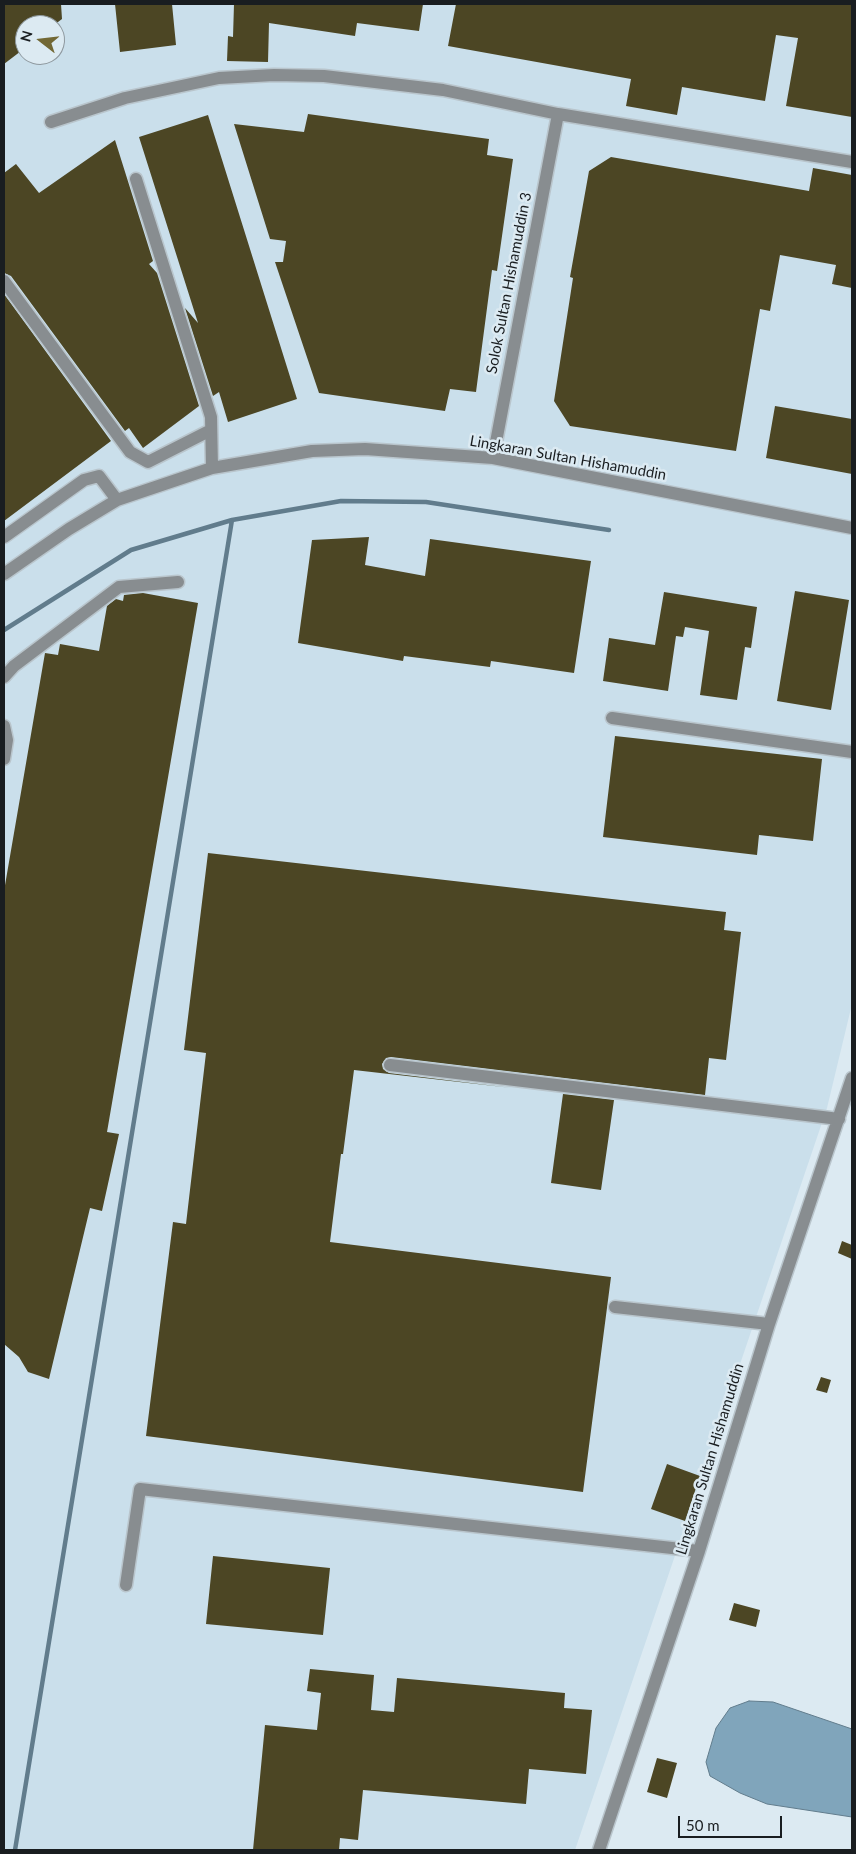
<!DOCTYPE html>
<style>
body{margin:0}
#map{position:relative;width:856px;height:1854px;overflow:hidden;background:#dceaf2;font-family:Lato,sans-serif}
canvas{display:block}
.frame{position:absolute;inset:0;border:5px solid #191d20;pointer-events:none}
.north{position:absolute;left:15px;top:15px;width:50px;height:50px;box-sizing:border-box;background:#dceaf2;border:1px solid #8e989e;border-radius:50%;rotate:286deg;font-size:14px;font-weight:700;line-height:20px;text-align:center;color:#191d20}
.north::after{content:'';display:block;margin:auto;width:18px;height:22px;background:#726835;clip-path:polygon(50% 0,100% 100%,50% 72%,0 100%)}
.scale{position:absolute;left:678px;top:1816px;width:104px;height:22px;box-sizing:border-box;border:2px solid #191d20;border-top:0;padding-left:6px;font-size:15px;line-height:18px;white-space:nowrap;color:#191d20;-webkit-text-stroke:4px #dceaf2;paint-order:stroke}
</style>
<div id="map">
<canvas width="856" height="1854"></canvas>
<div class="frame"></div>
<div class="north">N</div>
<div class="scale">50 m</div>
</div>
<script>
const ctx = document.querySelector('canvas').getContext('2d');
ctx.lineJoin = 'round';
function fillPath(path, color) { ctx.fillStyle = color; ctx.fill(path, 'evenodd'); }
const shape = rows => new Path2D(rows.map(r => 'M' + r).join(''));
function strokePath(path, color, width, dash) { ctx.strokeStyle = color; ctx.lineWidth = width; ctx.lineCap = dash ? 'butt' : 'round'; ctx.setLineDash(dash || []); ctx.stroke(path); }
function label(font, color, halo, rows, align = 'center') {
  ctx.font = font + ' Lato,sans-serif'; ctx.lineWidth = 5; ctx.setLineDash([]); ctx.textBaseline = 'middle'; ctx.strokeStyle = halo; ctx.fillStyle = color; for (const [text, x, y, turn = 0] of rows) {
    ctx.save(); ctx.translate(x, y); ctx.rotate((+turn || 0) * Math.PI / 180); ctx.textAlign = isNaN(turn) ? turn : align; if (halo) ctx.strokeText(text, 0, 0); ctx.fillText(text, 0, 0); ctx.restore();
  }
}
const built = shape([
 [4,4,852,4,852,1004,827,1108,575,1850,4,1850],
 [25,25,55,25,55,55,25,55]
]);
const water = shape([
 [749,1701,773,1702,852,1729,852,1817,767,1804,740,1793,710,1776,706,1762,716,1728,730,1708,749,1701]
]);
const stream = shape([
 [4,630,131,550,232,520,341,501,426,502,609,530],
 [15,1850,232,520]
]);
const building = shape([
 [4,4,61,4,62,19,54,25,25,25,25,48,4,64],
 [115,4,172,4,176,45,120,52],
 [234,4,423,4,419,31,357,23,355,36,269,23,268,62,227,61,228,36,233,37],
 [456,4,852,4,852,117,786,106,798,38,776,35,765,101,682,87,677,115,626,106,631,79,448,46],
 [308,114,489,139,487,155,513,159,497,271,492,270,476,392,450,389,445,411,319,393,275,262,283,262,286,241,270,239,234,124,304,132],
 [208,115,297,399,228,422,219,392,213,396,185,308,198,323,139,137],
 [115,140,153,261,149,264,157,273,199,406,143,448,129,428,125,431,11,276,4,273,4,173,16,164,39,193],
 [611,157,809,191,813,168,852,175,852,288,832,284,836,265,780,255,770,311,760,309,736,451,570,426,554,401,573,278,570,277,589,171],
 [4,294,111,441,4,521],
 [775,406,852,419,852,474,766,458],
 [369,537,365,565,425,576,430,539,591,561,574,673,491,661,490,667,404,656,403,661,298,643,312,540],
 [795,591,849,600,831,710,777,701],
 [664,592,757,607,751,648,745,647,737,700,700,695,709,631,685,627,683,637,676,636,668,691,603,681,609,638,655,645],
 [143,593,198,603,107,1132,119,1134,102,1211,90,1208,49,1379,28,1372,19,1357,4,1344,4,891,45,653,58,655,60,644,99,651,107,606,116,599,123,601,124,595],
 [615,736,822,759,813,841,759,835,757,855,603,837],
 [208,853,726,912,724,930,741,932,726,1060,709,1058,705,1095,391,1057,386,1058,382,1064,383,1069,389,1073,512,1088,354,1070,343,1154,341,1154,330,1242,611,1277,583,1492,146,1436,173,1222,186,1224,206,1053,184,1050],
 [563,1094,614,1100,601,1190,551,1183],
 [842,1241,852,1245,852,1259,838,1253],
 [821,1377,831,1380,827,1393,816,1390],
 [667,1464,700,1476,685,1521,651,1509],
 [213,1556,330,1568,323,1635,206,1624],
 [734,1603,760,1610,756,1627,729,1620],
 [310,1669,374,1675,371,1710,394,1712,397,1678,565,1693,564,1708,592,1710,586,1774,529,1769,526,1804,363,1790,358,1840,340,1838,339,1850,253,1850,265,1725,317,1730,321,1693,307,1691],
 [657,1758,677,1763,667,1798,647,1792]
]);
const minor = shape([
 [51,122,125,98,219,78,274,75,324,76,443,90,558,114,852,162],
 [136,179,211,417,212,468],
 [4,281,130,452,148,462,211,430],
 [493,458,558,114],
 [4,537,84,480,99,476,117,500],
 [4,574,69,529,117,500,212,468,312,451,365,449,493,458,852,528],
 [4,677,14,666,119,587,178,582],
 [612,718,852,752],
 [4,726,7,740,4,759],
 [390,1065,839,1119],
 [615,1307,769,1324],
 [126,1585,140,1489,699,1551],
 [599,1850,699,1551,769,1324,852,1078]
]);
const streetNames = [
 ["Solok Sultan Hishamuddin 3",509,283,-79],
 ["Lingkaran Sultan Hishamuddin",568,458,10],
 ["Lingkaran Sultan Hishamuddin",710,1459,-73]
];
fillPath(built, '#cadfeb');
fillPath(water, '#80a5bb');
strokePath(water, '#617c8c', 1);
strokePath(stream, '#617c8c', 4.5);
fillPath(building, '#4c4624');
strokePath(minor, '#b9c5cc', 15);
strokePath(minor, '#888d90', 12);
label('15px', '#191d20', '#dceaf2', streetNames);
</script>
